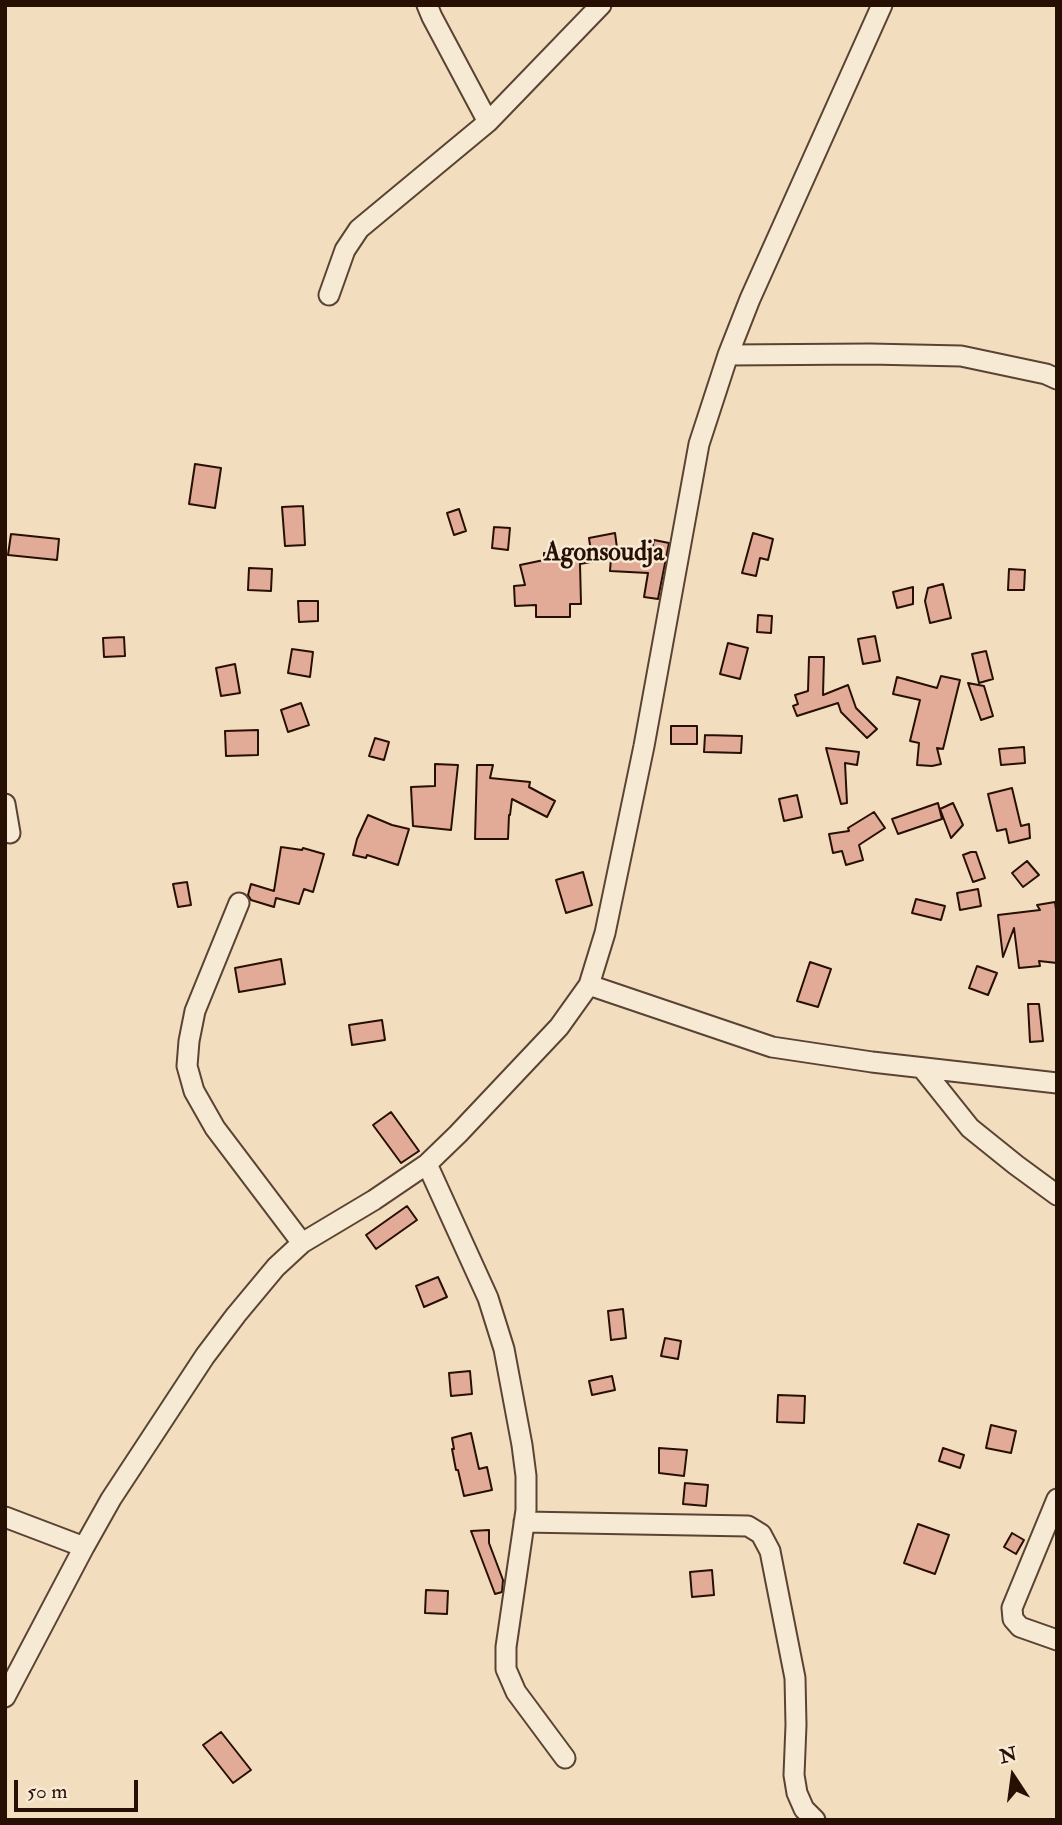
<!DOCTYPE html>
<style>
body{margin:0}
#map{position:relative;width:1062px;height:1825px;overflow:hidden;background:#f2debf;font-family:"IM FELL Double Pica",serif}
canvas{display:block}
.frame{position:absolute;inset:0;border:7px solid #270f04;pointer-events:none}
.north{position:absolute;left:978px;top:1741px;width:70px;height:70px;-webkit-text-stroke:5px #f7ead5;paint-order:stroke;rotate:347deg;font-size:19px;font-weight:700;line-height:28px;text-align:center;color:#270f04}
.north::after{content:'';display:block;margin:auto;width:24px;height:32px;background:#270f04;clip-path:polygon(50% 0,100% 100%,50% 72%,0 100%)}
.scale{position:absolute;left:14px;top:1780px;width:124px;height:32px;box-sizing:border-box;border:4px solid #270f04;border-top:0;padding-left:9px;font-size:21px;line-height:24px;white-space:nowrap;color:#270f04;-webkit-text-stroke:5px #f7ead5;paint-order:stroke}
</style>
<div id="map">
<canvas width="1062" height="1825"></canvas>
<div class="frame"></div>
<div class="north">N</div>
<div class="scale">50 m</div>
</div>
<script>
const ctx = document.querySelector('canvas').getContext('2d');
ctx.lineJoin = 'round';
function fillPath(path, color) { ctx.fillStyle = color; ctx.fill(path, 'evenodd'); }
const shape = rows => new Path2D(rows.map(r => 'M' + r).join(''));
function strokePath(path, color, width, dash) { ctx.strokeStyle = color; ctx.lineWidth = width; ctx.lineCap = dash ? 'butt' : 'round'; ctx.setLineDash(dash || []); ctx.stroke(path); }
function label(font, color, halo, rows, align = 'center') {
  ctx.font = font + ' "IM FELL Double Pica",serif'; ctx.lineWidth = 5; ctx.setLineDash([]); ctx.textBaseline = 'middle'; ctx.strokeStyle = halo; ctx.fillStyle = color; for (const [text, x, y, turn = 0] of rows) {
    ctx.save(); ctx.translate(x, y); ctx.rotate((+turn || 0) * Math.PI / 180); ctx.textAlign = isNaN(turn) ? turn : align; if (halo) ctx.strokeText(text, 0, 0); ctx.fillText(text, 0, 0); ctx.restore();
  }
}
const building = shape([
 [195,464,221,468,215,508,189,504,195,464],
 [303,506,305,545,285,546,282,507,303,506],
 [459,509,466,531,454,535,447,513,459,509],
 [494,527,510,528,508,550,492,548,494,527],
 [615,533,617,548,652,550,654,540,669,543,658,599,644,597,648,573,610,571,611,558,580,564,581,604,570,604,570,617,536,617,536,605,515,606,514,586,525,585,520,565,544,560,544,553,591,552,589,538,615,533],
 [753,533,773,539,768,560,760,558,756,576,742,573,753,533],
 [11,534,59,539,57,560,8,555,11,534],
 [249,568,272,569,271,591,248,590,249,568],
 [1009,569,1025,570,1024,590,1008,590,1009,569],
 [943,584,951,618,930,623,925,601,928,588,943,584],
 [913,587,913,604,897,608,893,592,913,587],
 [298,601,318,601,318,621,299,622,298,601],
 [758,615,772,616,771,633,757,632,758,615],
 [875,636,880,661,863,664,858,639,875,636],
 [124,637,125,656,104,657,103,638,124,637],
 [728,643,748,648,740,679,720,674,728,643],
 [292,649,313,652,310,677,288,673,292,649],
 [986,651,993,679,979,683,972,654,986,651],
 [809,657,824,657,823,695,848,685,856,708,877,729,867,738,841,712,838,703,797,716,793,706,798,704,795,695,808,691,809,657],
 [235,664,240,693,221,696,216,668,235,664],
 [941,676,960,680,943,749,937,748,941,764,932,766,917,765,919,743,910,741,920,700,893,694,897,677,937,688,941,676],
 [968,683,984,686,993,716,981,720,968,683],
 [301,703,309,725,288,732,281,710,301,703],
 [671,726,697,726,697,744,671,744,671,726],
 [258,730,258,755,226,756,225,731,258,730],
 [705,735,742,736,741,753,704,752,705,735],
 [375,738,389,742,384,760,369,756,375,738],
 [1024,747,1025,763,1001,765,999,749,1024,747],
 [826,748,859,752,857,765,845,763,847,803,841,804,826,748],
 [435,764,458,765,451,830,413,826,411,787,435,786,435,764],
 [477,765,493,765,490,778,530,782,529,787,555,801,547,817,512,799,510,815,509,815,508,839,475,839,477,765],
 [1012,788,1021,826,1029,824,1030,838,1009,843,1006,829,997,831,988,794,1012,788],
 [797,795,802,817,784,821,779,799,797,795],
 [938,803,942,819,898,834,892,819,938,803],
 [953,803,963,825,951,838,940,809,953,803],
 [874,812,885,828,859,845,863,860,846,865,842,851,833,853,829,834,849,831,848,828,874,812],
 [368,815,392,825,409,829,398,865,367,855,366,858,353,855,357,839,368,815],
 [281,847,302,850,303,848,324,854,313,892,304,889,299,904,276,898,274,907,251,900,248,895,251,884,274,891,281,847],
 [971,852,976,852,985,878,973,882,963,855,971,852],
 [1027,861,1039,875,1023,887,1012,873,1027,861],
 [583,872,592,905,566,913,556,880,583,872],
 [187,882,191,905,178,907,173,884,187,882],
 [978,889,981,906,960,910,957,893,978,889],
 [916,899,945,906,941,920,912,913,916,899],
 [1055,902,1057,916,1057,963,1039,961,1040,966,1019,968,1014,928,1003,957,998,915,1040,910,1037,905,1055,902],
 [281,959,285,984,239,992,235,968,281,959],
 [810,962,831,969,818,1007,797,1001,810,962],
 [977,966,997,973,988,995,969,988,977,966],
 [1028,1004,1039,1004,1043,1041,1030,1042,1028,1004],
 [382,1020,385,1040,352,1045,349,1025,382,1020],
 [391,1112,419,1151,401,1163,373,1125,391,1112],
 [407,1206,417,1220,376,1249,366,1235,407,1206],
 [438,1277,447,1297,424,1307,416,1286,438,1277],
 [623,1309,626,1338,611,1340,608,1311,623,1309],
 [665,1338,681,1341,678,1359,661,1356,665,1338],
 [470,1371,472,1394,451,1396,449,1373,470,1371],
 [612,1376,615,1390,592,1395,589,1381,612,1376],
 [778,1395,805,1396,804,1423,777,1422,778,1395],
 [991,1425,1016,1431,1011,1453,986,1448,991,1425],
 [471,1433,479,1469,487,1467,492,1490,464,1496,458,1470,456,1470,452,1449,454,1449,452,1438,471,1433],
 [659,1448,687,1450,684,1476,659,1473,659,1448],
 [943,1448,964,1455,960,1468,939,1461,943,1448],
 [685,1483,708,1485,706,1506,683,1504,685,1483],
 [918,1524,949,1535,935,1574,904,1563,918,1524],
 [489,1530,489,1543,503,1580,502,1592,495,1594,471,1531,489,1530],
 [1012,1533,1024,1540,1016,1554,1004,1547,1012,1533],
 [712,1570,714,1595,692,1597,690,1572,712,1570],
 [426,1590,448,1591,447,1614,425,1613,426,1590],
 [221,1732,251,1770,233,1783,203,1745,221,1732]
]);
const minor = shape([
 [427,5,432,17,488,122],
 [329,295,345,250,359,229,488,122,601,5],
 [728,355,870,354,961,356,1046,374,1057,379],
 [5,804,10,833],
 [239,903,195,1011,189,1041,187,1066,194,1091,215,1128,302,1243],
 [589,985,772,1047,872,1062,1057,1083],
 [922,1068,970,1128,1016,1165,1057,1195],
 [427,1164,488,1298,504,1349,522,1445,526,1476,526,1510,506,1647,506,1669,516,1692,565,1758],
 [1057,1499,1012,1608,1013,1619,1020,1627,1057,1640],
 [5,1517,84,1547],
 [524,1522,748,1526,761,1534,770,1551,795,1678,796,1725,794,1775,797,1793,804,1809,815,1820],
 [5,1697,84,1547,111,1499,205,1356,236,1315,276,1267,302,1243,374,1200,427,1164,458,1134,559,1027,589,985,605,933,644,746,699,444,728,355,750,299,882,5]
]);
const quarterNames = [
 ["Agonsoudja",604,554]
];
fillPath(building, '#e2ab98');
strokePath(building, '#270f04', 2);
strokePath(minor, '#5a4333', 23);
strokePath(minor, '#f7ead5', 19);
label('bold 26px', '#270f04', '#f7ead5', quarterNames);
</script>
